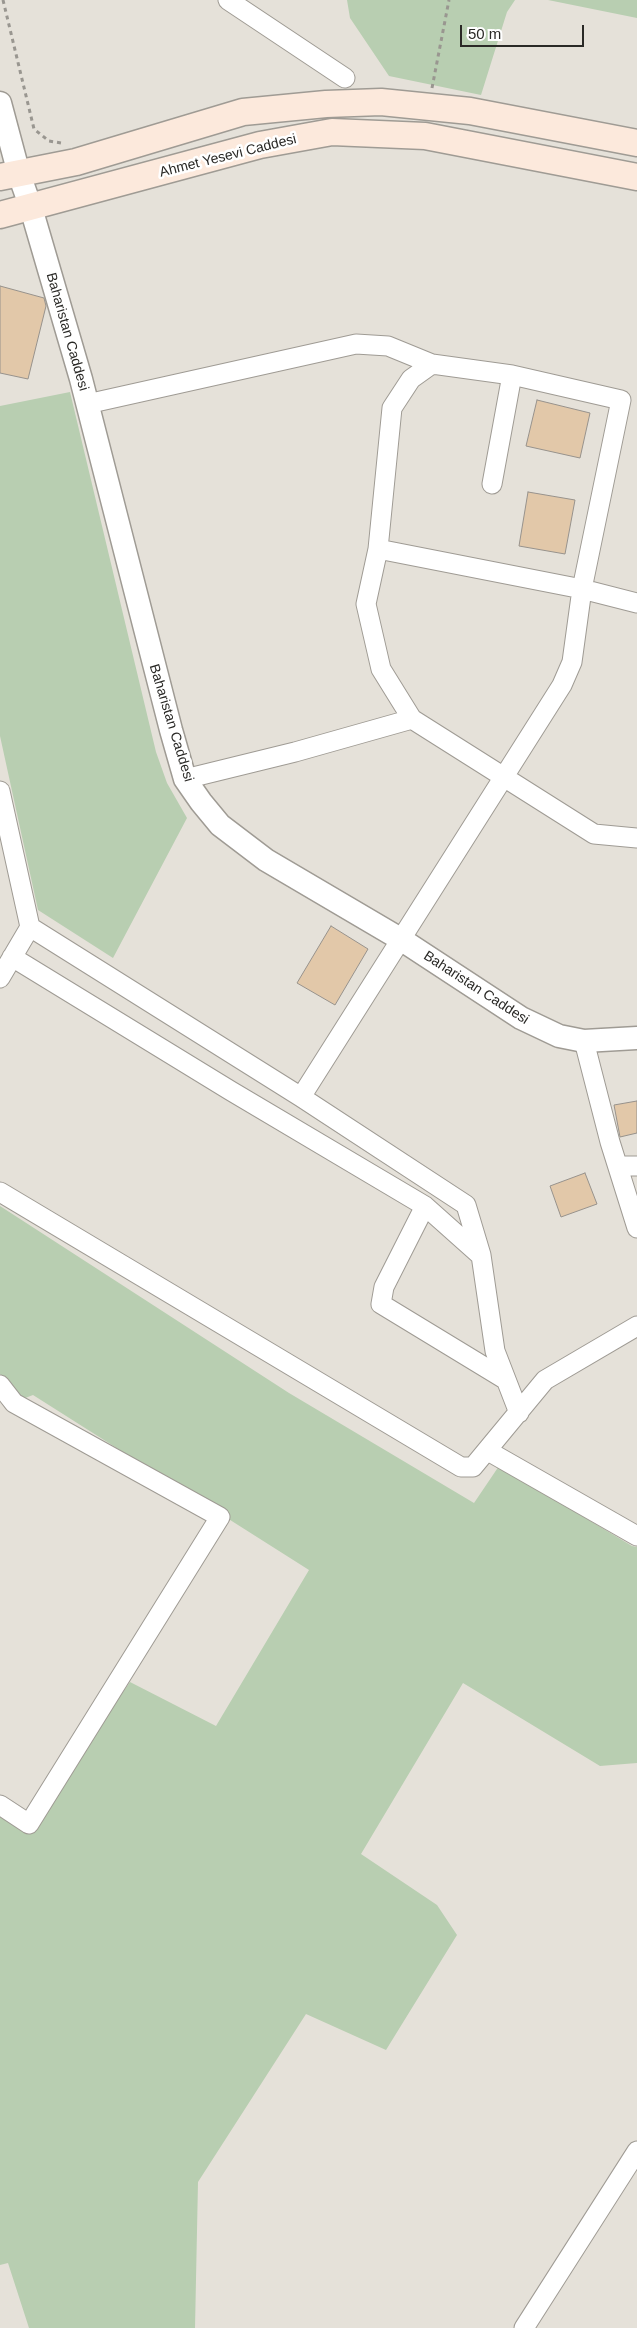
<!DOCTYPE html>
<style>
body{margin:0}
#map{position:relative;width:637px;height:2328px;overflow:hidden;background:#e5e1d9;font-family:Arial,sans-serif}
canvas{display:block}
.scale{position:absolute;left:460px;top:25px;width:124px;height:22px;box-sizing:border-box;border:2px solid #2a2926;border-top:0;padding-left:6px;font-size:15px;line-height:18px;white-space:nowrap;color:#2a2926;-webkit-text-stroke:4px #fff;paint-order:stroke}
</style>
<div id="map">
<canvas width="637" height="2328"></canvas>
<div class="scale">50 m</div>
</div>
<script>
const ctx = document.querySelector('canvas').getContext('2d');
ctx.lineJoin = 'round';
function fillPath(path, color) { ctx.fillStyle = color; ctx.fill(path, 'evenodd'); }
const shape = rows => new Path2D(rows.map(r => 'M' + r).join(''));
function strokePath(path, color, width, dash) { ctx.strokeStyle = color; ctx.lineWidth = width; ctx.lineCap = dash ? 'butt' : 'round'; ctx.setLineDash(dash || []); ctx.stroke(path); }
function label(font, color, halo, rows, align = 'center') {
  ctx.font = font + ' Arial,sans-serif'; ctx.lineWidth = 5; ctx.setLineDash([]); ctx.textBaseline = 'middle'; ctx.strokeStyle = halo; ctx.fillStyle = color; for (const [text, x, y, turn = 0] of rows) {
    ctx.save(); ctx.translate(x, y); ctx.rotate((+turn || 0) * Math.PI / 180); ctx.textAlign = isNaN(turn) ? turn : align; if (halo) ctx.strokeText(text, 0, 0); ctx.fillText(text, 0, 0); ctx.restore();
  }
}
const green = shape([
 [347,0,515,0,507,12,481,95,389,76,350,18],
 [548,0,637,0,637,18],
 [70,392,156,752,167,783,187,818,113,958,38,910,0,736,0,406],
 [0,1206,289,1393,474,1503,499,1466,632,1546,637,1547,637,1763,600,1766,463,1683,361,1854,437,1905,457,1935,386,2050,306,2014,198,2182,195,2328,29,2328,8,2263,0,2265,0,1800,32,1820,130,1682,216,1726,309,1570,33,1395,20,1400,0,1374]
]);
const building = shape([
 [0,286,44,298,46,306,28,379,0,373,0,286],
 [537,400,590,413,580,458,526,446,537,400],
 [528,492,575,500,565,554,519,546,528,492],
 [331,926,368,949,335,1005,297,983,331,926],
 [637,1101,637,1133,620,1137,614,1105,637,1101],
 [585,1173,597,1204,561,1217,550,1186,585,1173]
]);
const path = shape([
 [3,0,34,129,49,141,61,143],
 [432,88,449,0]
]);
const minor = shape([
 [228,0,345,78],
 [87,404,356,344,388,346,432,364],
 [492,484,512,375],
 [378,549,366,604,381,669,412,719,594,834,637,838],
 [185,779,295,752,412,719],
 [0,791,30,927,0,978],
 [30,927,301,1097,466,1205,481,1255,495,1351,519,1413],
 [12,957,231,1091,425,1206,480,1255],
 [584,1041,610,1142,637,1228],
 [301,1097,562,685,572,662,582,589,621,400,512,375,432,364,411,379,392,408,378,549,582,589,637,603],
 [618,1166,637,1166],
 [0,1192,461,1467,473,1467,545,1380,637,1326],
 [425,1206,384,1287,381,1304,506,1380],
 [0,1385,14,1403,220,1517,29,1824,0,1805],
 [488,1451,637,1536],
 [524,2328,637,2151]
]);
const tertiary = shape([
 [0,103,19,174,31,208,81,379,171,730,185,779,201,802,220,825,266,860,402,940,521,1018,559,1036,584,1041,637,1038]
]);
const secondary = shape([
 [0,177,76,162,243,112,326,104,381,102,470,111,637,143],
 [0,215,260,145,332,132,425,136,637,177]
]);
const streetNames = [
 ["Ahmet Yesevi Caddesi",228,156,-14],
 ["Baharistan Caddesi",67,332,74],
 ["Baharistan Caddesi",171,723,73],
 ["Baharistan Caddesi",476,988,33]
];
fillPath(green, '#b8ceb1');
fillPath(building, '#e2c8a9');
strokePath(building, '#97928c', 1);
strokePath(minor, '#9f9b94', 21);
strokePath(tertiary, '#9f9b94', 25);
strokePath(secondary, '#9f9b94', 29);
strokePath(path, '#999690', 3, [4, 4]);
strokePath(minor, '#fff', 19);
strokePath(tertiary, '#fff', 22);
strokePath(secondary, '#fce9dc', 26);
label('14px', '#2a2926', '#fff', streetNames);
</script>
